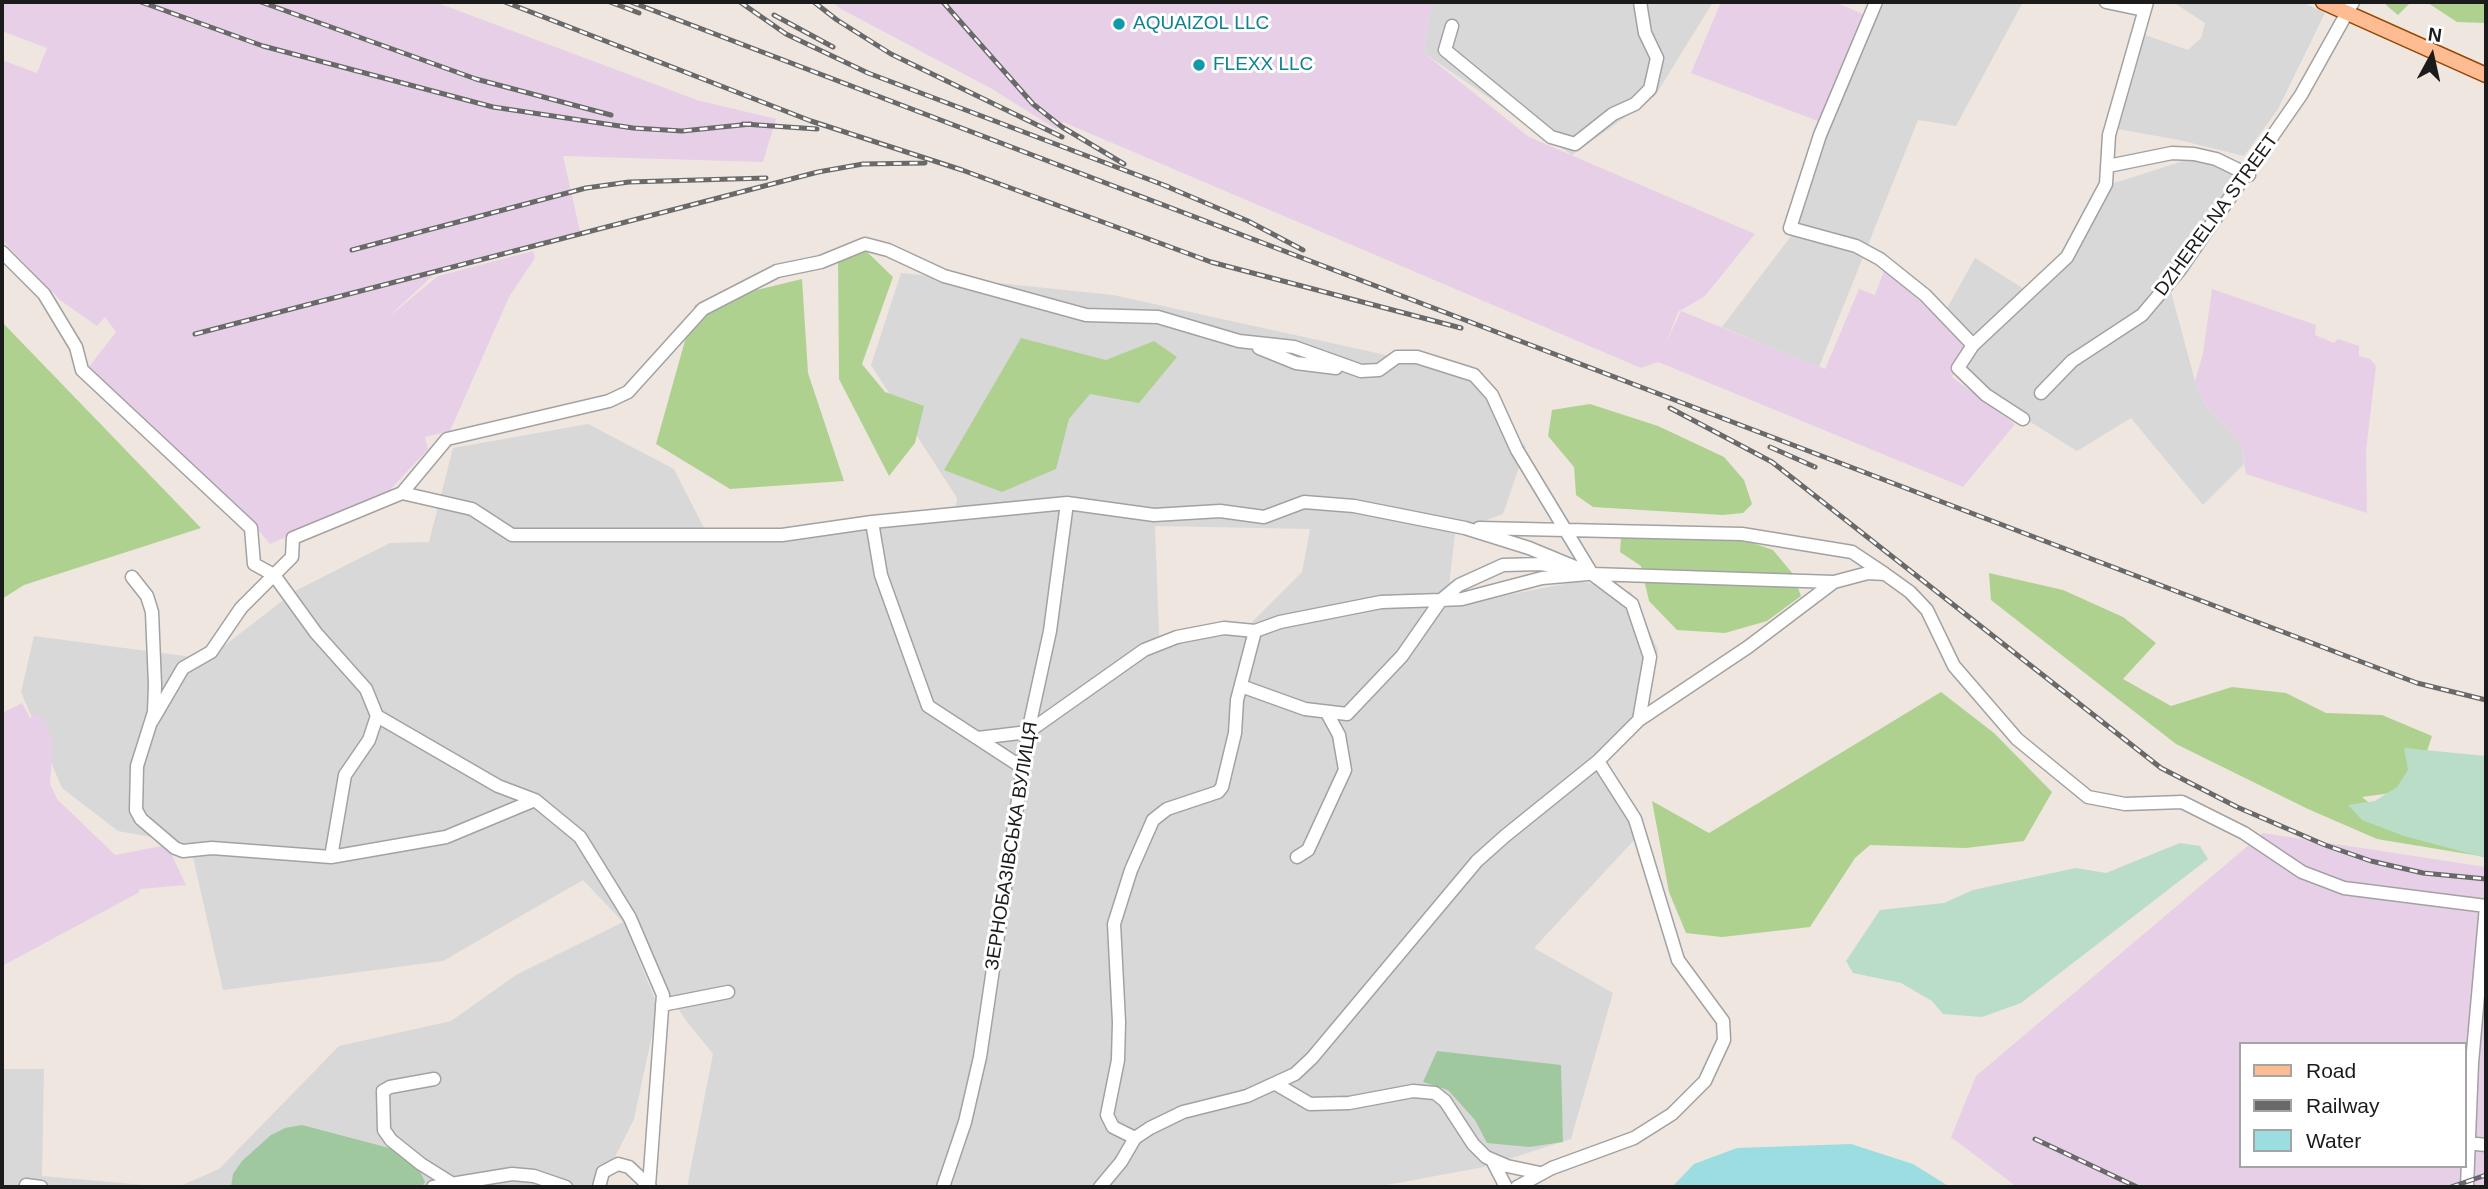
<!DOCTYPE html>
<meta charset="utf-8">
<style>
body{margin:0}
#map{position:relative;width:2488px;height:1189px;overflow:hidden;background:#eee6df;font-family:Arial,sans-serif}
canvas{display:block}
.frame{position:absolute;inset:0;border:4px solid #1b1b1b;pointer-events:none}
.legend{position:absolute;left:2239px;top:1042px;width:228px;height:126px;box-sizing:border-box;background:#fff;border:2px solid #a4a4a4;margin:0;padding:9px 12px;list-style:none;font-size:21px;color:#1b1b1b}
.legend li{display:flex;align-items:center;gap:14px;height:35px}
.legend b{width:35px;border:2px solid #a4a4a4}
.north{position:absolute;left:2397px;top:21px;width:70px;height:70px;-webkit-text-stroke:5px #fff;paint-order:stroke;rotate:8deg;font-size:19px;font-weight:700;line-height:28px;text-align:center;color:#1b1b1b}
.north::after{content:'';display:block;margin:auto;width:24px;height:32px;background:#1b1b1b;clip-path:polygon(50% 0,100% 100%,50% 72%,0 100%)}
</style>
<div id="map">
<canvas width="2488" height="1189"></canvas>
<div class="frame"></div>
<ul class="legend">
<li><b style="height:9px;background:#ffbc93"></b>Road</li>
<li><b style="height:9px;background:#696969"></b>Railway</li>
<li><b style="height:19px;background:#9bdde0"></b>Water</li>
</ul>
<div class="north">N</div>
</div>
<script>
const ctx = document.querySelector('canvas').getContext('2d');
ctx.lineJoin = 'round';
function fillPath(path, color) { ctx.fillStyle = color; ctx.fill(path, 'evenodd'); }
const shape = rows => new Path2D(rows.map(r => 'M' + r).join(''));
function strokePath(path, color, width, dash) { ctx.strokeStyle = color; ctx.lineWidth = width; ctx.lineCap = dash ? 'butt' : 'round'; ctx.setLineDash(dash || []); ctx.stroke(path); }
function label(font, color, halo, rows, align = 'center') {
  ctx.font = font + ' Arial,sans-serif'; ctx.lineWidth = 6; ctx.setLineDash([]); ctx.textBaseline = 'middle'; ctx.strokeStyle = halo; ctx.fillStyle = color; for (const [text, x, y, turn = 0] of rows) {
    ctx.save(); ctx.translate(x, y); ctx.rotate((+turn || 0) * Math.PI / 180); ctx.textAlign = isNaN(turn) ? turn : align; if (halo) ctx.strokeText(text, 0, 0); ctx.fillText(text, 0, 0); ctx.restore();
  }
}
const residential = shape([
 [1434,2,1713,2,1655,96,1572,155,1424,53,1429,13],
 [1885,2,2023,2,1956,126,1918,120,1819,367,1722,327,1791,236,1846,82],
 [2173,2,2302,2,2325,13,2278,109,2244,156,2179,140,2118,129,2145,35,2188,50,2201,38,2205,23],
 [2193,158,2247,177,2171,292,2195,381,2205,405,2241,443,2244,464,2203,505,2131,418,2077,451,1960,378,1974,351,1940,321,1975,258,2035,296,2058,274,2111,184],
 [901,273,1113,295,1463,372,1526,447,1503,514,1455,532,1447,607,1579,581,1631,592,1658,650,1643,723,1601,763,1636,838,1534,948,1613,993,1571,1139,1484,1167,1376,1187,687,1187,713,1054,685,1019,626,927,658,1007,634,1119,600,1187,178,1187,219,1169,339,1046,451,1021,516,975,623,922,583,880,443,961,223,990,190,844,118,831,62,788,21,692,34,636,207,659,295,591,390,543,429,542,453,448,588,424,674,469,710,540,757,540,953,521,957,498,871,365],
 [1155,526,1309,529,1310,530,1302,572,1250,624,1159,635],
 [2,1069,44,1069,42,1176,167,1187,2,1187]
]);
const industrial = shape([
 [2,2,435,2,697,100,776,119,763,162,563,156,580,231,439,270,386,319,438,276,533,251,535,258,509,297,450,431,425,437,428,449,387,493,270,544,255,526,88,368,116,332,105,317,97,326,60,300,2,240,2,60,37,73,47,48,2,31],
 [832,2,1434,2,1429,13,1424,53,1529,137,1755,234,1705,296,1678,312,1666,343,1681,311,1825,369,1859,289,1875,295,1885,268,1965,344,1952,377,2015,424,1963,487,1658,362,1641,368,1063,122,1056,129,992,89,841,9],
 [1721,2,1835,2,1865,15,1818,121,1691,73],
 [2212,289,2316,325,2315,335,2334,343,2338,339,2359,346,2359,356,2370,359,2376,366,2366,451,2367,513,2246,474,2241,443,2205,405,2195,381,2203,354],
 [22,703,30,718,38,714,44,719,53,741,50,784,57,799,115,855,167,845,186,885,140,889,138,893,2,966,2,713],
 [2263,833,2486,867,2486,1187,2017,1187,1951,1137,1976,1076],
 [2241,1044,2465,1044,2465,1166,2241,1166]
]);
const forest = shape([
 [2387,2,2486,2,2486,23,2457,22,2428,3,2410,3,2398,15,2386,5],
 [865,250,893,277,862,364,885,392,924,406,915,443,889,476,839,379,838,257],
 [802,279,808,373,844,481,730,489,656,444,695,305],
 [2,322,201,528,24,585,2,599],
 [1021,338,1106,360,1154,341,1177,357,1139,403,1090,394,1069,419,1056,469,1002,492,944,470],
 [1590,404,1658,426,1724,457,1744,480,1752,504,1743,513,1723,515,1593,507,1576,495,1574,467,1548,436,1552,410],
 [1621,538,1744,540,1773,550,1793,574,1801,596,1767,621,1725,633,1677,630,1649,601,1641,566,1620,552],
 [1989,573,2063,590,2123,617,2156,643,2123,679,2171,706,2232,687,2286,693,2326,713,2382,715,2432,736,2414,790,2362,797,2394,823,2486,857,2377,839,2308,809,2176,744,1991,600],
 [1941,692,1994,733,2052,792,2024,841,1966,848,1870,845,1855,858,1810,927,1722,937,1686,933,1669,892,1652,801,1709,833]
]);
const wetland = shape([
 [2404,748,2486,756,2486,858,2404,836,2362,820,2348,805,2375,801,2397,787,2408,770],
 [2180,843,2200,846,2208,859,2021,1003,1982,1017,1943,1014,1932,1001,1901,983,1853,973,1846,961,1880,910,1944,903,1973,890,2076,868,2106,873]
]);
const cemetery = shape([
 [1437,1051,1561,1065,1563,1142,1529,1147,1487,1143,1475,1120,1448,1090,1423,1082],
 [302,1125,393,1149,420,1171,425,1182,422,1187,231,1187,233,1174,242,1161,271,1135,285,1128]
]);
const water = shape([
 [1851,1144,1913,1164,1950,1187,1672,1187,1694,1164,1737,1148]
]);
const minor = shape([
 [1876,2,1820,135,1790,228,1856,246,1880,259,1925,295,1973,345],
 [2106,2,2144,10],
 [1452,26,1445,50,1551,137,1575,144,1613,114,1635,104,1650,89,1657,58,1645,33,1640,2],
 [2108,166,2172,153,2194,154,2216,159,2249,175],
 [2,252,44,294,76,347,82,370,251,528,254,564,274,575,316,633,366,689,377,716,498,786,535,800,580,837,630,918,663,995,649,1186],
 [1259,348,1296,363,1336,368],
 [2041,393,2072,361,2142,315,2179,271,2301,95,2353,2],
 [2023,419,1986,395,1958,368,1973,345,2067,257,2106,184,2109,135,2147,2],
 [402,493,447,439,609,401,628,392,703,309,777,271,821,262,865,244,888,250,944,276,1086,315,1158,317,1239,341,1294,347,1361,371,1379,370,1397,357,1417,357,1474,375,1492,395,1517,450,1592,574,1632,604,1650,657,1639,720],
 [872,522,881,575,928,706,1023,768],
 [1479,528,1742,534,1852,552,1885,574],
 [132,577,147,596,152,612,155,685,154,712,137,766,136,810,141,819,175,848,183,851,212,848,331,857,446,837,535,800],
 [1241,686,1305,709,1347,714,1402,656,1441,600,1462,599,1542,578,1588,574],
 [152,721,183,668,211,652,241,608,292,557,293,538,402,493,472,509,512,535,782,535,872,522,1067,503,1154,515,1220,511,1264,517,1304,502,1354,506,1465,528,1529,548,1592,574,1834,582],
 [978,738,1028,732,1144,650,1177,637,1224,628,1255,631,1280,622,1381,602,1441,600,1459,585,1503,565,1541,564,1564,568],
 [331,857,345,775,369,740,377,716],
 [1297,857,1308,850,1345,770,1339,735,1327,713],
 [662,1005,728,992],
 [434,1079,390,1087,383,1091,384,1130,391,1140,421,1164,453,1184],
 [1276,1084,1310,1104,1349,1103,1413,1091,1435,1093,1445,1101,1473,1144,1486,1157,1507,1166,1540,1173],
 [1135,1138,1113,1127,1107,1115,1118,1060,1119,1022,1114,924,1131,870,1153,820,1167,809,1218,792,1222,787,1235,733,1237,700,1255,631],
 [2467,1143,2486,1145],
 [1492,1160,1506,1187],
 [26,1185,41,1187],
 [433,1187,512,1174,534,1176,566,1187],
 [599,1187,603,1172,618,1164,629,1167,650,1187],
 [943,1187,965,1122,980,1057,1028,732,1050,631,1067,503],
 [1100,1187,1121,1162,1135,1138,1150,1128,1183,1112,1247,1096,1295,1074,1312,1058,1477,861,1505,836,1598,761,1639,720,1748,647,1834,582,1868,573,1885,574,1910,592,1927,610,1954,666,2017,739,2088,797,2125,804,2182,802,2244,833,2302,872,2344,888,2486,906],
 [1517,1187,1552,1168,1634,1138,1672,1114,1705,1081,1724,1040,1723,1021,1678,960,1635,819,1598,761],
 [2467,1187,2472,1063,2486,906]
]);
const major = shape([
 [2323,2,2486,75]
]);
const rail = shape([
 [141,2,263,46,493,107,633,128,682,131,751,124],
 [261,2,476,79,611,115],
 [505,2,811,121,962,170,1211,262,1461,328],
 [610,2,639,13],
 [631,2,2417,683,2486,700],
 [740,2,786,34,868,73,1169,187],
 [814,2,837,20,891,54,1062,137],
 [943,2,1033,104,1062,127,1124,164],
 [774,15,833,47],
 [743,124,817,129],
 [1161,184,1248,221,1303,250],
 [352,250,586,188,629,182,766,178],
 [195,334,818,172,863,164,925,163],
 [1670,408,1772,462,2161,768,2237,807,2325,845,2371,861,2423,873,2486,879],
 [1770,447,1815,467],
 [2035,1139,2137,1187],
 [2451,1187,2486,1175]
]);
const markers = [
 [1119,24,7,"#0f9aa8"],
 [1199,65,7,"#0f9aa8"]
];
const cultureNames = [
 ["AQUAIZOL LLC",1133,24],
 ["FLEXX LLC",1213,65]
];
const streetNames = [
 ["DZHERELNA STREET",2217,215,-54],
 ["ЗЕРНОБАЗІВСЬКА ВУЛИЦЯ",1012,846,-81]
];
fillPath(residential, '#d9d8d8');
fillPath(industrial, '#e7d0e7');
fillPath(forest, '#afd190');
fillPath(wetland, '#baddc7');
fillPath(cemetery, '#a0c89e');
fillPath(water, '#9bdde0');
strokePath(minor, '#a2a2a2', 15);
strokePath(major, '#924600', 17);
strokePath(minor, '#fff', 12);
strokePath(major, '#ffbc93', 14);
strokePath(rail, '#696969', 5);
strokePath(rail, '#fff', 2.5, [8]);
for (const [x, y, r, color] of markers) { const dot = new Path2D(); dot.arc(x, y, r, 0, 2 * Math.PI); ctx.fillStyle = color; ctx.fill(dot); strokePath(dot, '#fff', 2.5); }
label('19px', '#0d838f', '#fff', cultureNames, 'left');
label('19px', '#1b1b1b', '#fff', streetNames);
</script>
